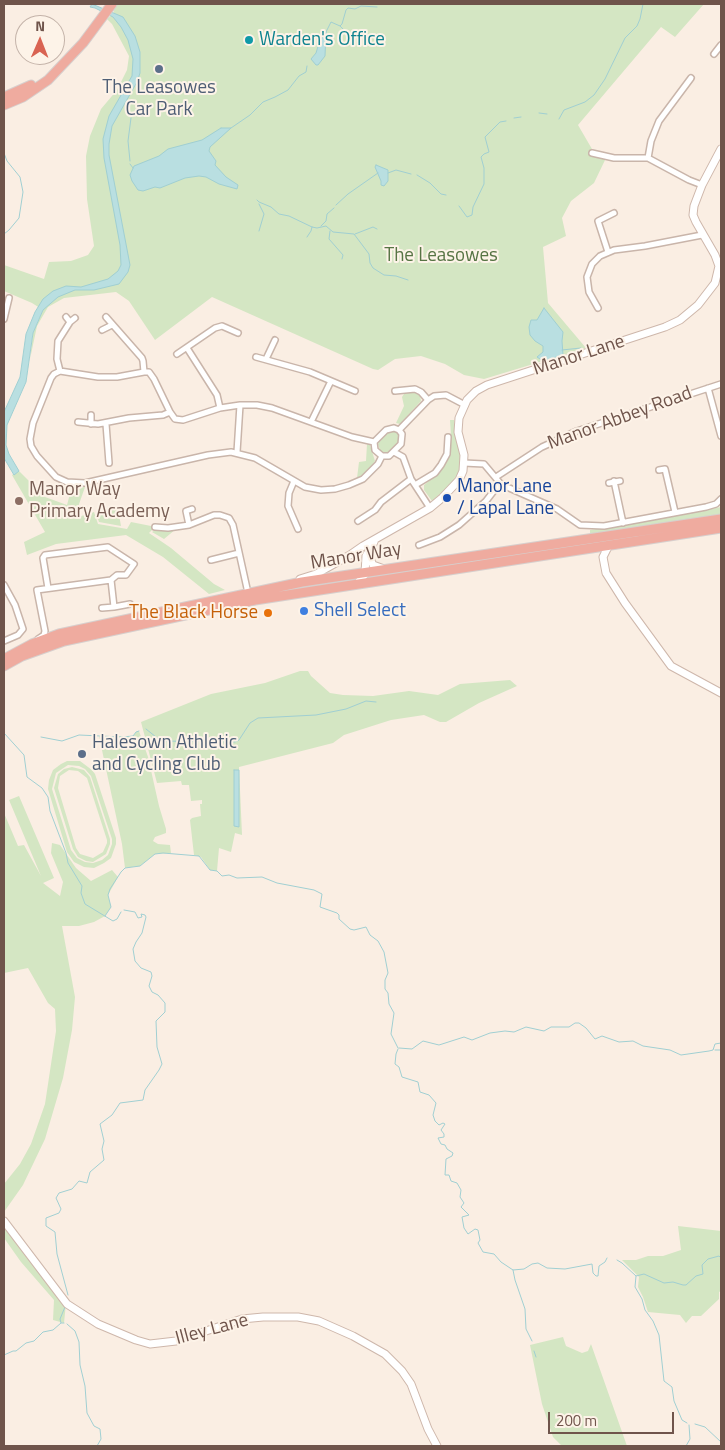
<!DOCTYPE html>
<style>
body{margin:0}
#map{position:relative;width:725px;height:1450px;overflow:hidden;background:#faeee3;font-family:"Titillium Web",sans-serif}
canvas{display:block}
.frame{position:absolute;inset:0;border:5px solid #6f544b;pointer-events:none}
.north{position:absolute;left:15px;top:15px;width:50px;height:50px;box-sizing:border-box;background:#fdf3e8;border:1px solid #c4b3a9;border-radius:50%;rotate:1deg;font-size:14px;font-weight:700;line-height:20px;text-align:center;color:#6f544b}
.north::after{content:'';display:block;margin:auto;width:18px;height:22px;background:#d96352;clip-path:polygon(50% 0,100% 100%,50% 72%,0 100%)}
.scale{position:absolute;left:548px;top:1412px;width:126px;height:22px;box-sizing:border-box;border:2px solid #6f544b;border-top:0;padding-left:6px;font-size:15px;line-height:18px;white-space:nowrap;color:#6f544b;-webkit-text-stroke:4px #fdf3e8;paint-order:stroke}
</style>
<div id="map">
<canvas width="725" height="1450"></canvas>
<div class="frame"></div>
<div class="north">N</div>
<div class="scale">200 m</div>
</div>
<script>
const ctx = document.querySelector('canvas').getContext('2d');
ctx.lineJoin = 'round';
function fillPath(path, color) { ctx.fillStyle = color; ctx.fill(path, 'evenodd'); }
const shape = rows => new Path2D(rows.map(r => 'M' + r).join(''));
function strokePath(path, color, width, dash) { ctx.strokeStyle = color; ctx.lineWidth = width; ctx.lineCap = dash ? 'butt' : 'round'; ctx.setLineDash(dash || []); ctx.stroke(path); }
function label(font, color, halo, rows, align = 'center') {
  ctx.font = font + ' "Titillium Web",sans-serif'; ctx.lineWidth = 4; ctx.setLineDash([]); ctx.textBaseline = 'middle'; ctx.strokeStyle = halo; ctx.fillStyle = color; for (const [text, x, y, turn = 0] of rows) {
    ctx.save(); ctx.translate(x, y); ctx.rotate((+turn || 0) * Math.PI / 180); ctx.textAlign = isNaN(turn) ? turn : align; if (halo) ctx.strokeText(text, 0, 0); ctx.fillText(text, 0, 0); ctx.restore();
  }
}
const green = shape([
 [116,4,704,4,675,37,661,27,578,125,592,149,592,153,606,158,594,183,571,201,562,218,566,236,543,247,548,303,586,348,484,379,464,375,445,364,421,356,395,359,378,370,373,369,212,297,155,340,129,301,116,292,64,298,48,307,37,326,30,359,33,333,43,310,32,303,4,291,4,265,44,279,49,262,71,261,88,255,94,246,87,199,86,156,90,136,101,109,117,90,127,70,129,56,112,24,107,19,113,14],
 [406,391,415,392,420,395,421,401,400,424,396,423,404,406,402,397],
 [450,420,454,420,455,430,461,453,459,472,451,484,432,501,424,490,424,485,439,473,446,462,451,436],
 [389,431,393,431,397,433,400,437,399,441,393,450,387,453,381,453,378,444,381,438],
 [367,444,370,445,375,461,368,471,357,478,359,462,366,461],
 [19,471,45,497,67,505,72,486,85,487,78,507,78,517,94,512,98,524,127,529,131,522,151,526,153,529,149,533,171,548,214,584,225,590,209,594,163,557,126,535,56,544,27,555,24,542,45,532,12,475],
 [721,507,721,515,590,534,590,530,639,523],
 [118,509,121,526,99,522,96,513],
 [157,529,176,529,164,539,152,532],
 [300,671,308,671,311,676,330,693,343,695,373,696,409,691,438,695,460,684,510,680,517,686,479,703,446,722,440,722,424,715,391,720,344,735,333,743,239,767,242,835,235,833,231,852,219,848,217,871,210,870,201,857,194,855,190,820,192,818,201,816,200,804,202,804,202,800,191,801,189,785,182,785,181,781,157,783,141,722,211,694,265,683],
 [139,731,148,757,159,806,166,829,166,833,155,837,153,841,158,844,170,845,171,853,155,854,140,866,125,868,122,844,99,736,133,736,136,732],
 [67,761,80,761,92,770,95,774,116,838,116,844,111,858,104,863,94,868,84,867,74,862,67,852,48,789,49,780,53,770,61,764],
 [68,765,79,766,85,769,91,776,112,839,112,844,108,855,102,860,93,863,85,862,77,858,71,850,52,789,56,773],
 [72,767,84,770,90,777,110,839,110,844,106,854,93,862,86,861,78,857,73,849,54,788,58,774,64,769],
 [69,770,78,771,87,778,107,840,107,843,103,852,93,858,80,854,76,848,58,788,60,776],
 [19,796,54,878,43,883,60,896,63,882,51,853,52,843,60,845,76,868,91,881,112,870,118,877,108,895,111,907,105,916,94,922,79,926,62,926,75,997,72,1030,63,1078,45,1139,23,1185,4,1212,4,1184,20,1164,31,1144,45,1104,56,1031,55,1009,48,1003,28,968,4,973,4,813,18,846,24,845,41,876,9,800],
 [4,1224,66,1303,64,1323,53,1320,54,1300,21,1262,4,1238],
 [678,1226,721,1231,721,1291,719,1292,719,1299,701,1316,692,1316,686,1323,680,1315,648,1312,643,1297,638,1287,639,1277,622,1260,636,1260,648,1256,663,1256,681,1250],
 [563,1337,566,1346,582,1353,588,1351,591,1344,627,1446,562,1446,553,1437,542,1404,530,1345]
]);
const water = shape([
 [92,4,123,17,135,36,140,52,140,73,137,82,112,126,109,144,109,155,130,265,128,272,119,284,94,290,75,290,58,297,43,310,33,333,26,382,7,425,6,445,9,454,19,471,14,475,4,458,4,412,20,377,26,334,35,312,43,299,53,291,66,286,81,287,108,279,118,271,121,265,120,245,104,158,103,139,109,116,132,76,133,59,128,40,121,27,113,17,95,8,90,7,92,4],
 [326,32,325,56,318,65,316,65,311,59,316,53,319,43,326,32],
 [221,128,231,128,210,147,209,151,216,161,215,165,226,177,238,185,237,189,219,184,206,177,199,176,185,178,160,188,155,187,143,191,138,190,132,181,130,175,134,166,159,156,168,149,202,140,221,128],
 [376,165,388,170,388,181,384,186,381,185,381,181,375,167,376,165],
 [544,308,563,332,562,341,563,355,543,361,537,357,543,352,543,346,535,341,530,335,529,327,531,320,537,320,544,308],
 [234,770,239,770,239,827,234,826,234,770]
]);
const stream = shape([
 [340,26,345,31],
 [326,32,331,22,340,26,342,24,346,10,348,8,355,9,361,6,377,7],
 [539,113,547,114],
 [514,118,521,117],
 [559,119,564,110,585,102,594,95,605,79,625,38,637,26,640,19,643,4],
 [231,128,250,115,263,102,275,97,288,90,299,76,306,72,307,66],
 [4,153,7,161,20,177,23,192,19,218,9,230,4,234],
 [130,161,128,141,131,118],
 [130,164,133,168],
 [388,173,396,170,411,174],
 [417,175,430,183,441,194,446,195],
 [257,200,259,202,271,207,279,214,289,216,312,227,317,228,326,226,333,232,354,234,369,254,370,263,373,268,384,275,396,276,408,280],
 [336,205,348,194,378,173],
 [459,206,467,217,472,215,473,207,484,184,484,168,481,157,484,154,489,152,485,137,500,122,506,121],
 [321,226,326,221,327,214,334,208],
 [259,231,264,214,259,204],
 [330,231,329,239,343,255,342,259],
 [355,234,373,227,377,229],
 [307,237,311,231,312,227],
 [562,350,581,348],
 [146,729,161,741,235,742,239,740,250,723,258,718,316,715,346,709,366,701,376,702],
 [4,733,24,755,27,777,42,788,48,797,50,811,66,853,68,863,82,886,81,893,85,904,113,921,117,919,121,912],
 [41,737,62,741,79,735,122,737,133,736,136,732,139,731],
 [105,916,111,907,108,895,110,889,121,872,125,868,140,866,155,854,163,853,199,856,210,870,217,871,222,876,229,875,237,878,262,877,277,883,314,890,322,894,320,907,337,913,339,915,339,919,350,929,354,930,366,927,370,935,378,941,384,952,388,973,385,980,385,989,388,993,389,1004,394,1013,391,1034,398,1048],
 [399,1048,412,1049,423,1041,439,1045,464,1037,472,1040,490,1033,505,1031,514,1032,526,1027,544,1031,551,1027,569,1027,575,1023,579,1023,586,1028,595,1039,602,1036,619,1042,633,1041,643,1046,670,1050,681,1055,709,1051,713,1050,715,1044,721,1043],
 [398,1049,396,1054,395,1064,399,1067,402,1077,418,1082,420,1092,429,1095,436,1103,433,1115,435,1121,439,1125,443,1123,445,1124,441,1130,444,1134,444,1137,438,1138,441,1144,445,1145,447,1149,453,1153,452,1156,446,1159,445,1175,449,1175,451,1181,457,1183,461,1190,460,1197,464,1203,461,1207,469,1215,462,1217,464,1228,468,1234,475,1229,478,1230,480,1240,478,1243,483,1252,494,1254,501,1262,513,1270,524,1269,532,1264,538,1263,547,1268,565,1269,592,1264,593,1273,596,1276,598,1276,599,1266,605,1262,607,1258],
 [715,1050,721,1050],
 [617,1260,622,1263,636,1276,644,1274,664,1283,673,1282,683,1285,686,1285,696,1276,703,1274,702,1265,708,1259,719,1256,721,1258],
 [513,1270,515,1280,525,1309,526,1329,532,1341],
 [636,1276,635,1287,642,1299,645,1310,653,1321,659,1335,664,1381,672,1387,674,1401,682,1420,687,1423],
 [68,1295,57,1254,55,1232,46,1226,46,1218,59,1213,61,1209,56,1198,59,1193,72,1189,79,1181,87,1183,90,1172,104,1160,102,1149,104,1141,100,1124,112,1115,120,1103,143,1100,145,1090,159,1070,162,1064,157,1047,156,1021,165,1012,165,1003,158,995,152,992,149,986,152,976,151,972,141,968,135,961,133,949,136,942,142,933,146,917,145,915,141,914,142,917,138,918,135,912,124,910],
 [64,1323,61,1323,60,1319,65,1307],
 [67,1324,75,1331,79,1342,80,1365,85,1386,87,1413,94,1426,100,1429,101,1439,97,1446],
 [534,1351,536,1357],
 [4,1355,13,1351,16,1351,26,1343,34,1341,43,1332,53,1330,61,1323],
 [695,1424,705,1427,721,1442],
 [686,1446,690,1439,689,1425]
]);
const street = shape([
 [714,54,721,45],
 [592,153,614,158,648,158,689,180,702,185],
 [648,158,651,141,659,121,691,78],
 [608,252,598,221,614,213],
 [598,308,589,292,587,277,592,264,600,256,614,250,645,246,702,235],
 [66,317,70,322,75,318],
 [106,317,142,358,143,361,144,372],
 [4,319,9,298],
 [102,330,112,325],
 [187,348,217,395,220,408],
 [177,354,215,328,222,326,238,333],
 [256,357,310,372,355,391],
 [266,359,275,340],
 [60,371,57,359,58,341,70,322],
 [708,388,721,436],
 [395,391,415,389,421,392,428,400],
 [170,412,154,379,149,372,144,372,117,377,98,377,60,371,54,374,51,378,33,423,30,439,31,446,37,456,56,477,67,482,85,483,208,455,231,452,255,458,305,487,321,490,335,489,349,485,363,479,378,464,382,456],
 [78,422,98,424,129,418,163,415,170,412,175,419,183,420,220,408,240,405,257,405,272,408,352,437,374,442],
 [311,422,331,381],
 [91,424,91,415],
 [106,424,109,463],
 [394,428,399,430,402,434,401,444,389,456,382,456,375,450,374,442,386,430,394,428],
 [399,430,428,400,434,396,446,395,465,405],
 [237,452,240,405],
 [394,452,403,457,411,479,430,508],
 [464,463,484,464,500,483,507,487,557,509,580,525,604,526,706,507,716,504,721,499],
 [659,470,665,469,675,512],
 [496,477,542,447,577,431,721,384],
 [294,481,289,493,288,506,298,529],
 [614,481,623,523],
 [609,483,620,481],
 [415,485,435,473,441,465,447,454,448,437],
 [358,521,375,510,381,502,411,479],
 [189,525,186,511,192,509],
 [155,527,168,528,189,525,214,515,220,515,229,518,233,525,248,593],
 [419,545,440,537,459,525,486,501,500,483],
 [211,560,239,553],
 [4,585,15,605,23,629,18,635,4,641],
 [48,588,43,558,45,555,108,547,134,564,126,575,117,575,111,580],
 [114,607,130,604],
 [38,639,44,635,45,631,37,590,111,580,114,607,102,608]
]);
const secondary = shape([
 [609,545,603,557,606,573,625,603,671,666,721,693],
 [368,555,373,565,384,569],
 [300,579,316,574,350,555,363,546,430,508,442,498,459,480,463,471,464,455,458,432,459,418,467,400,476,391,487,385,665,327,680,320,698,305,715,283,719,266,715,255,696,222,693,215,694,206,702,185,721,149],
 [357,584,365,574,366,556,374,542],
 [4,1221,67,1304,98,1324,136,1340,150,1344,176,1341,242,1319,263,1317,298,1317,319,1321,353,1336,385,1354,402,1371,411,1384,428,1429,437,1446]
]);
const highway = shape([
 [4,97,31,85],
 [4,105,23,97,48,80,83,43,112,4],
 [4,659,32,644,59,634,302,582,721,519],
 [4,666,22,656,64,641,255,600,721,528]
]);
const markers = [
 [249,40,5,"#0f9aa8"],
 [159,69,5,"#5c6f8a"],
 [447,498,5,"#1a4fb4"],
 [19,501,5,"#8d6e63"],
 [304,611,5,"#3f7fe0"],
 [268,613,5,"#e8710a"],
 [82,754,5,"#5c6f8a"]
];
const cultureNames = [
 ["Warden's Office",259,40]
];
const serviceNames = [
 ["The Leasowes",159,88],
 ["Car Park",159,110],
 ["Halesown Athletic",92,743,"left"],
 ["and Cycling Club",92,765,"left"]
];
const parkNames = [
 ["The Leasowes",441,256]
];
const streetNames = [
 ["Manor Lane",579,356,-18],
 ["Manor Abbey Road",620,419,-20],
 ["Manor Way",356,557,-9],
 ["Illey Lane",212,1330,-15]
];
const transitNames = [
 ["Manor Lane",457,487],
 ["/ Lapal Lane",457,509]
];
const educationNames = [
 ["Manor Way",29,490],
 ["Primary Academy",29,512]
];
const shopNames = [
 ["Shell Select",314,611]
];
const foodNames = [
 ["The Black Horse",258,613]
];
fillPath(green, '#d4e6c3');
fillPath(water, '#b9dfe1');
strokePath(water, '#a0cfd2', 1);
strokePath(stream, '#a0cfd2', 1);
strokePath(street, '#c9b5aa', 8);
strokePath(secondary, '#ceb7ab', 9);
strokePath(highway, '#d7cfcd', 11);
strokePath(street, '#fff', 5);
strokePath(secondary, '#fff', 7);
strokePath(highway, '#efab9f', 9);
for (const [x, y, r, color] of markers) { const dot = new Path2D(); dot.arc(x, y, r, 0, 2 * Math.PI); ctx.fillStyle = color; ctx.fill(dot); strokePath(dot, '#fdf3e8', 2); }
label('19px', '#0d838f', '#fdf3e8', cultureNames, 'left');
label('19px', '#4e5e75', '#fdf3e8', serviceNames);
label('19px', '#577444', '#fdf3e8', parkNames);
label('19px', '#6f544b', '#fdf3e8', streetNames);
label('19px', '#164399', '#fdf3e8', transitNames, 'left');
label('19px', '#785e54', '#fdf3e8', educationNames, 'left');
label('19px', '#366cbe', '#fdf3e8', shopNames, 'left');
label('19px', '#c56008', '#fdf3e8', foodNames, 'right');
</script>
